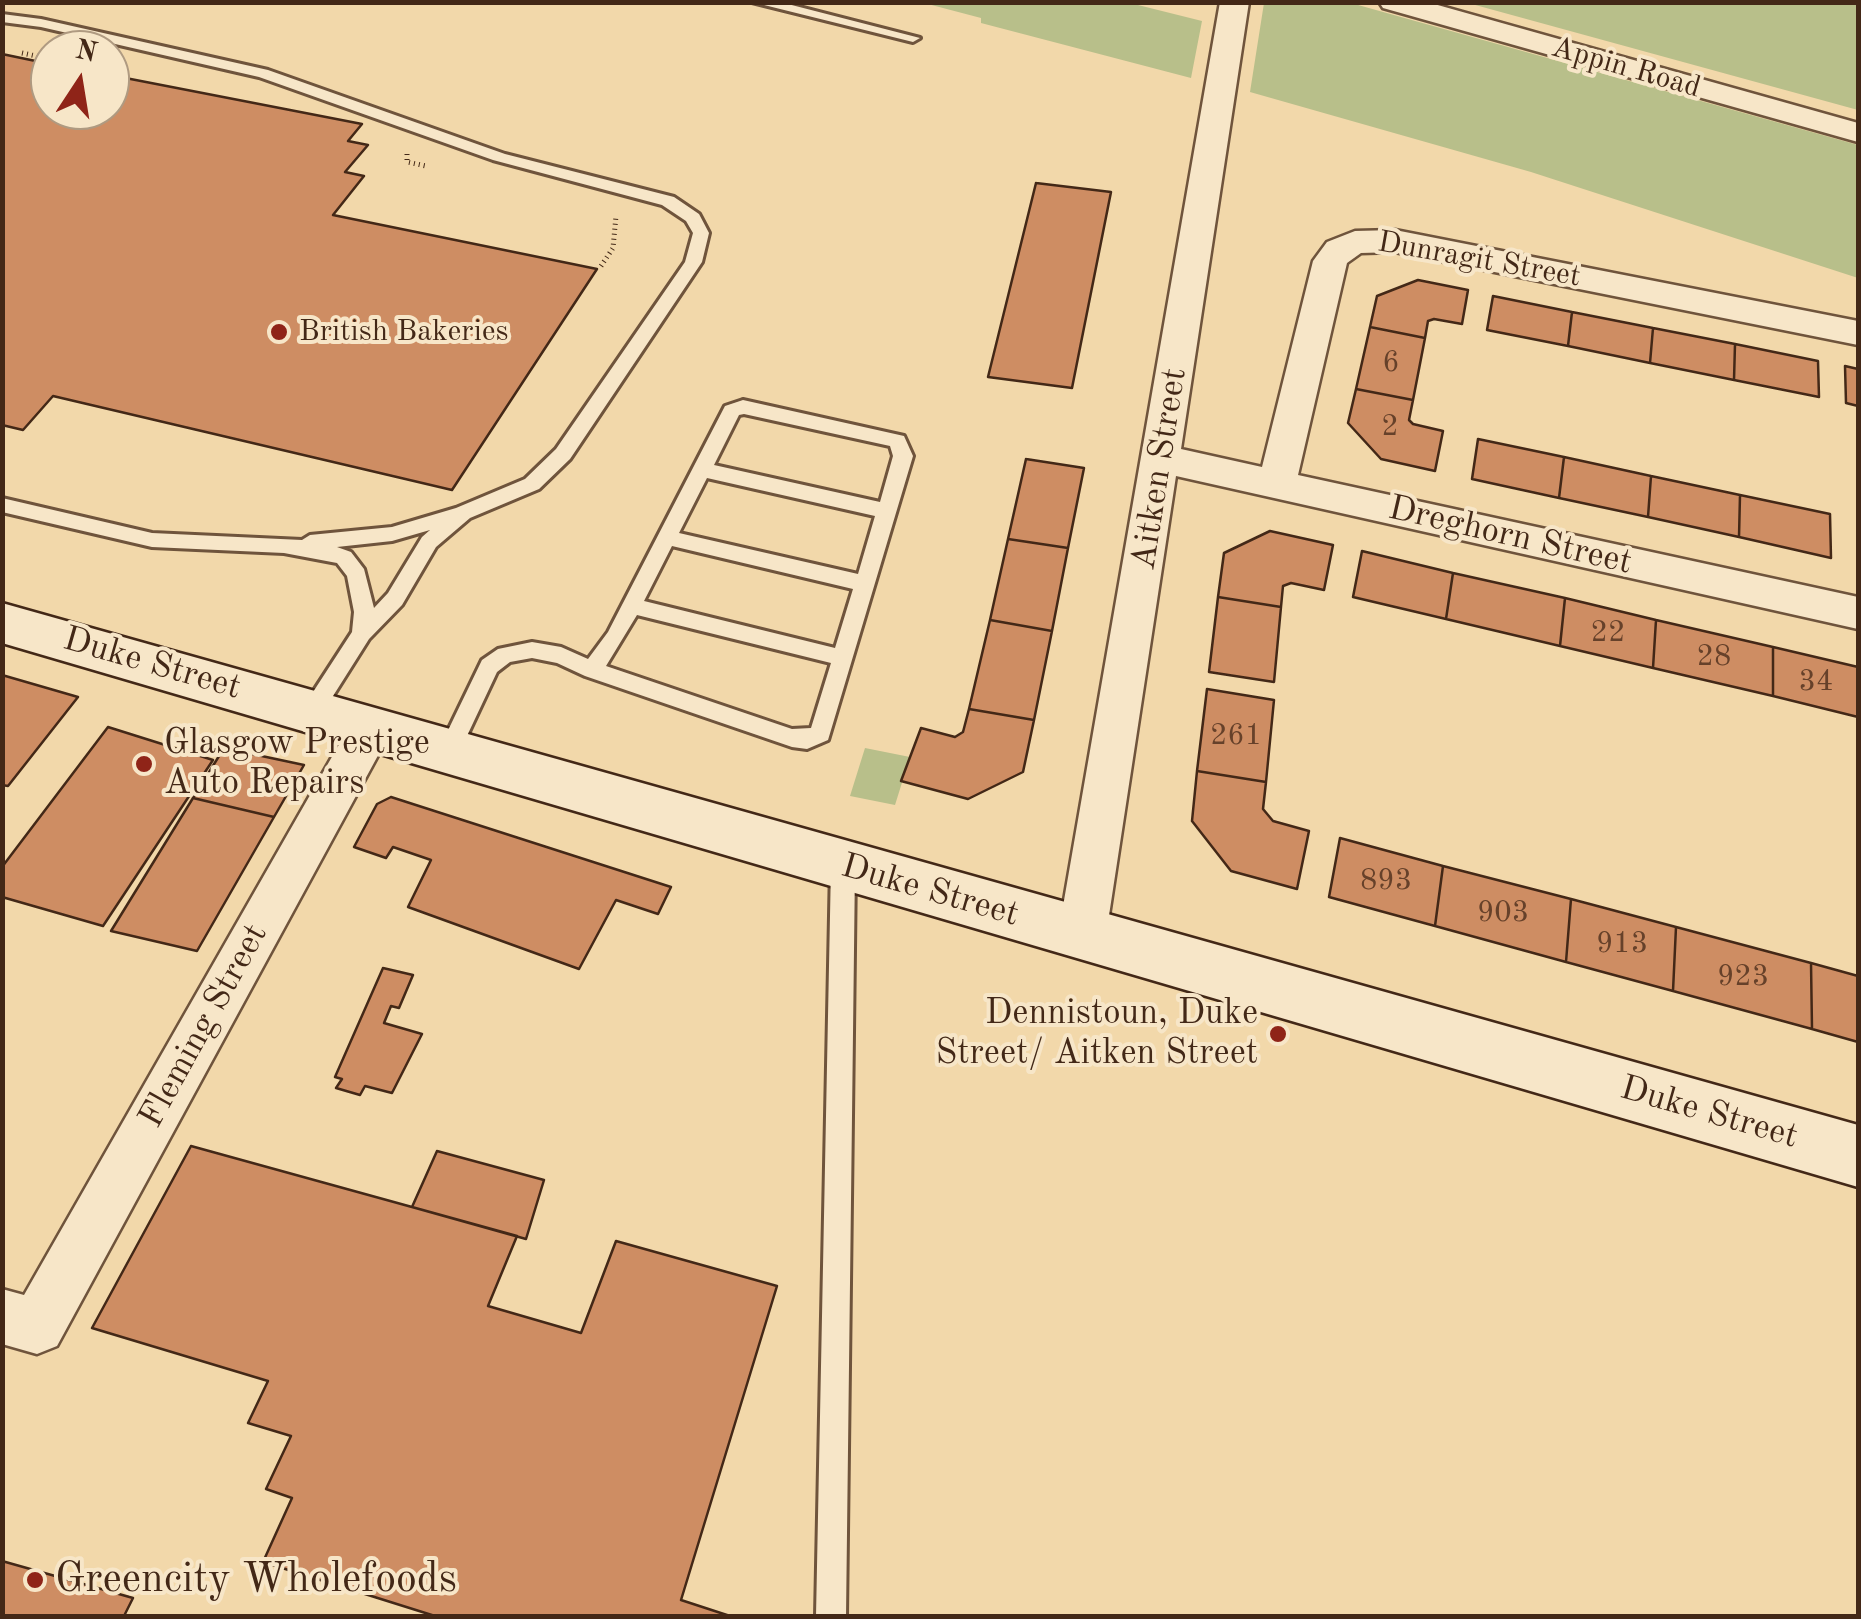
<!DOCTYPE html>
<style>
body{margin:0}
#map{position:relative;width:1861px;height:1619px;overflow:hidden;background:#f2d8aa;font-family:"Old Standard TT",serif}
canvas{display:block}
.frame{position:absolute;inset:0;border:5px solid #432817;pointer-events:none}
.north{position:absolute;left:30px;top:30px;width:100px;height:100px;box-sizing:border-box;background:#f7e6c8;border:2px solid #af9a81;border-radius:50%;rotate:12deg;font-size:28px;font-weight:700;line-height:40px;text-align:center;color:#432817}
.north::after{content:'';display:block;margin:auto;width:35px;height:45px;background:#8f2418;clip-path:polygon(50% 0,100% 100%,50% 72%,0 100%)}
</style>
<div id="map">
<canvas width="1861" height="1619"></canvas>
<div class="frame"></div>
<div class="north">N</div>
</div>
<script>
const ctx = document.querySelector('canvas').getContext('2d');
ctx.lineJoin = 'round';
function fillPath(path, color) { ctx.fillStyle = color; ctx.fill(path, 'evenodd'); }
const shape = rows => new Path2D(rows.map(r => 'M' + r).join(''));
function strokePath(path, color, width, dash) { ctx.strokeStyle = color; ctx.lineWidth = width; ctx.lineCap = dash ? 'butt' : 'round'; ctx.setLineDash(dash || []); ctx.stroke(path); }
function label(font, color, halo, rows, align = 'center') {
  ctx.font = font + ' "Old Standard TT",serif'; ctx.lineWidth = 8; ctx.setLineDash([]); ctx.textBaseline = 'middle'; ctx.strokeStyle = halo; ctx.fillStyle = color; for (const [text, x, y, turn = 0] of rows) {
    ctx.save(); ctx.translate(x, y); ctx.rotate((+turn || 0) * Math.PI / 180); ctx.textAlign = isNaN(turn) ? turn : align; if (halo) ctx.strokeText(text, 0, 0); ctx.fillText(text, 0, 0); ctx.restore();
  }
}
const green = shape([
 [924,3,1130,3,1202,21,1191,78,981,23,981,18],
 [1264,3,1351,3,1858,145,1858,278,1531,172,1250,92],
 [1468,3,1858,3,1858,110],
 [865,748,910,757,895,805,850,796]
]);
const building = shape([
 [2,54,50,64,50,110,110,110,110,75,362,124,348,141,368,145,345,172,364,176,333,215,597,269,452,490,53,396,23,430,2,425,2,54],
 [1036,183,1111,192,1072,388,988,377,1036,183],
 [1418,280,1468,290,1462,324,1434,319,1428,321,1425,338,1370,327,1377,296,1418,280],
 [1493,296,1572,312,1568,346,1487,330,1493,296],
 [1572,312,1653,328,1650,363,1568,346,1572,312],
 [1370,327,1425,338,1413,400,1356,389,1370,327],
 [1653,328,1735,344,1734,380,1650,363,1653,328],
 [1735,344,1818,361,1819,397,1734,380,1735,344],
 [1845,366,1858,369,1858,406,1846,403,1845,366],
 [1356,389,1413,400,1409,420,1413,424,1443,431,1435,471,1381,459,1348,423,1356,389],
 [1478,439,1564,457,1559,498,1472,479,1478,439],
 [1564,457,1651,476,1648,517,1559,498,1564,457],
 [1026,459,1084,468,1068,548,1008,539,1026,459],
 [1651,476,1740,495,1739,537,1648,517,1651,476],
 [1740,495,1830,514,1831,558,1739,537,1740,495],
 [1270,531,1333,545,1324,590,1291,583,1283,586,1281,607,1218,597,1224,553,1270,531],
 [1008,539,1068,548,1052,631,990,620,1008,539],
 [1362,551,1453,573,1446,619,1353,597,1362,551],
 [1453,573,1565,598,1560,646,1446,619,1453,573],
 [1218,597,1281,607,1274,682,1209,672,1218,597],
 [1565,598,1656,620,1653,668,1560,646,1565,598],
 [990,620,1052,631,1034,720,969,709,990,620],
 [1656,620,1773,647,1773,696,1653,668,1656,620],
 [1773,647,1858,667,1858,717,1773,696,1773,647],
 [2,675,78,697,8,786,2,785,2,675],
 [1207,689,1274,700,1266,782,1197,771,1207,689],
 [969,709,1034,720,1023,772,968,799,901,781,921,728,955,737,963,732,969,709],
 [108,727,213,760,103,926,2,897,2,867,108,727],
 [224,748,304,765,274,817,193,798,224,748],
 [1197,771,1266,782,1263,809,1273,821,1309,831,1297,889,1231,871,1192,821,1197,771],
 [391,797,671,887,658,914,616,900,579,969,408,907,431,860,393,847,386,858,354,847,377,804,391,797],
 [193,798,274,817,197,951,111,931,193,798],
 [1340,838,1443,866,1435,926,1329,897,1340,838],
 [1443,866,1571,899,1566,962,1435,926,1443,866],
 [1571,899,1676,927,1673,991,1566,962,1571,899],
 [1676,927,1811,963,1812,1029,1673,991,1676,927],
 [1811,963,1858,976,1858,1042,1812,1029,1811,963],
 [383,968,413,975,399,1008,391,1006,384,1023,422,1034,392,1093,365,1086,360,1095,336,1088,342,1079,335,1077,383,968],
 [191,1146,517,1236,488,1306,581,1333,616,1241,777,1286,681,1600,730,1616,435,1616,263,1562,292,1498,266,1489,291,1436,248,1423,268,1381,92,1328,191,1146],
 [437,1151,544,1180,526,1239,412,1207,437,1151],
 [2,1561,133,1598,124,1616,2,1616,2,1561]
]);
const path = shape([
 [22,53,50,59],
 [407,154,407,162,426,166],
 [601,266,613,248,616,216]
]);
const lane = shape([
 [752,2,780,2,920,38,913,42,752,2],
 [2,14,41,19,268,70,505,154,674,197,699,214,709,233,702,262,570,459,539,489,470,518,436,547,402,605,369,639,321,715,313,718,305,715,302,709,352,632,354,612,347,576,337,563,284,553,152,547,2,512,2,498,152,533,302,540,310,535,392,527,456,508,525,479,556,449,685,262,693,233,686,221,662,205,493,160,259,77,41,27,2,22,2,14],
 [430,530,422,537,388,593,374,608,364,569,351,552,337,547,392,541,430,530],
 [743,400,904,436,913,456,828,740,807,749,792,747,585,676,557,663,532,658,510,662,497,672,458,755,442,755,439,749,482,660,498,649,532,642,561,647,588,659,608,632,725,406,743,400],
 [744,414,890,446,893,456,880,502,714,465,739,415,744,414],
 [707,478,875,516,858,574,679,533,707,478],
 [672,546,853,589,835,648,644,601,672,546],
 [637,615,831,663,811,728,792,729,606,666,637,615],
 [843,856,851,859,855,866,846,1616,816,1616,831,866,835,859,843,856]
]);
const street = shape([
 [1220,2,1249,2,1181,449,1262,467,1313,261,1327,242,1355,231,1395,230,1858,321,1858,345,1395,252,1361,253,1347,263,1298,475,1858,597,1858,629,1176,476,1106,935,1099,950,1082,956,1065,950,1058,935,1220,2],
 [1379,2,1427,2,1858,123,1858,142,1383,8,1379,2],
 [372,708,387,713,394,726,57,1346,37,1354,2,1344,2,1289,24,1295,357,713,372,708]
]);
const secondary = shape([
 [2,603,1858,1125,1858,1187,2,643,2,603]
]);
const markers = [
 [279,332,10,"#8f2418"],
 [144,764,10,"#8f2418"],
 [1278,1034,10,"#8f2418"],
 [35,1580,10,"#8f2418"]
];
const farStreetnames = [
 ["Appin Road",1626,68,16],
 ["Dunragit Street",1479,260,10]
];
const farPoinames = [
 ["British Bakeries",299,332]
];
const numberNames = [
 ["6",1391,363],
 ["2",1390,427],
 ["22",1608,633],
 ["28",1714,657],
 ["34",1816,682],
 ["261",1236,736],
 ["893",1386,881],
 ["903",1503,913],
 ["913",1622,944],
 ["923",1743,977]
];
const streetNames = [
 ["Aitken Street",1160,469,-81],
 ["Dreghorn Street",1510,536,13],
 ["Duke Street",152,664,16],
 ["Duke Street",930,891,16],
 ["Fleming Street",204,1026,-61],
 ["Duke Street",1709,1113,16]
];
const poiNames = [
 ["Glasgow Prestige",164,744],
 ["Auto Repairs",164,784],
 ["Dennistoun, Duke",1258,1014,"right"],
 ["Street/ Aitken Street",1258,1054,"right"]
];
const nearPoinames = [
 ["Greencity Wholefoods",55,1580]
];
fillPath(green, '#b8bf8a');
fillPath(building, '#ce8d63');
strokePath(building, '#432817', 2.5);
strokePath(lane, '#6f543c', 6);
strokePath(street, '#6f543c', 5);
strokePath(secondary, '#432817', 5);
strokePath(path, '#432817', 5, [1, 4]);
fillPath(lane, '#f7e6c8');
fillPath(street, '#f7e6c8');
fillPath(secondary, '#f7e6c8');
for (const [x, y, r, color] of markers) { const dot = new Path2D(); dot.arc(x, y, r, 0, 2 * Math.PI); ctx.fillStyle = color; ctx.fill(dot); strokePath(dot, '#f7e6c8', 4); }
label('30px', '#432817', '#f7e6c8', farStreetnames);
label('30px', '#432817', '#f7e6c8', farPoinames, 'left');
label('30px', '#66412a', null, numberNames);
label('35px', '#432817', '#f7e6c8', streetNames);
label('35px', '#432817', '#f7e6c8', poiNames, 'left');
label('42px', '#432817', '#f7e6c8', nearPoinames, 'left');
</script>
